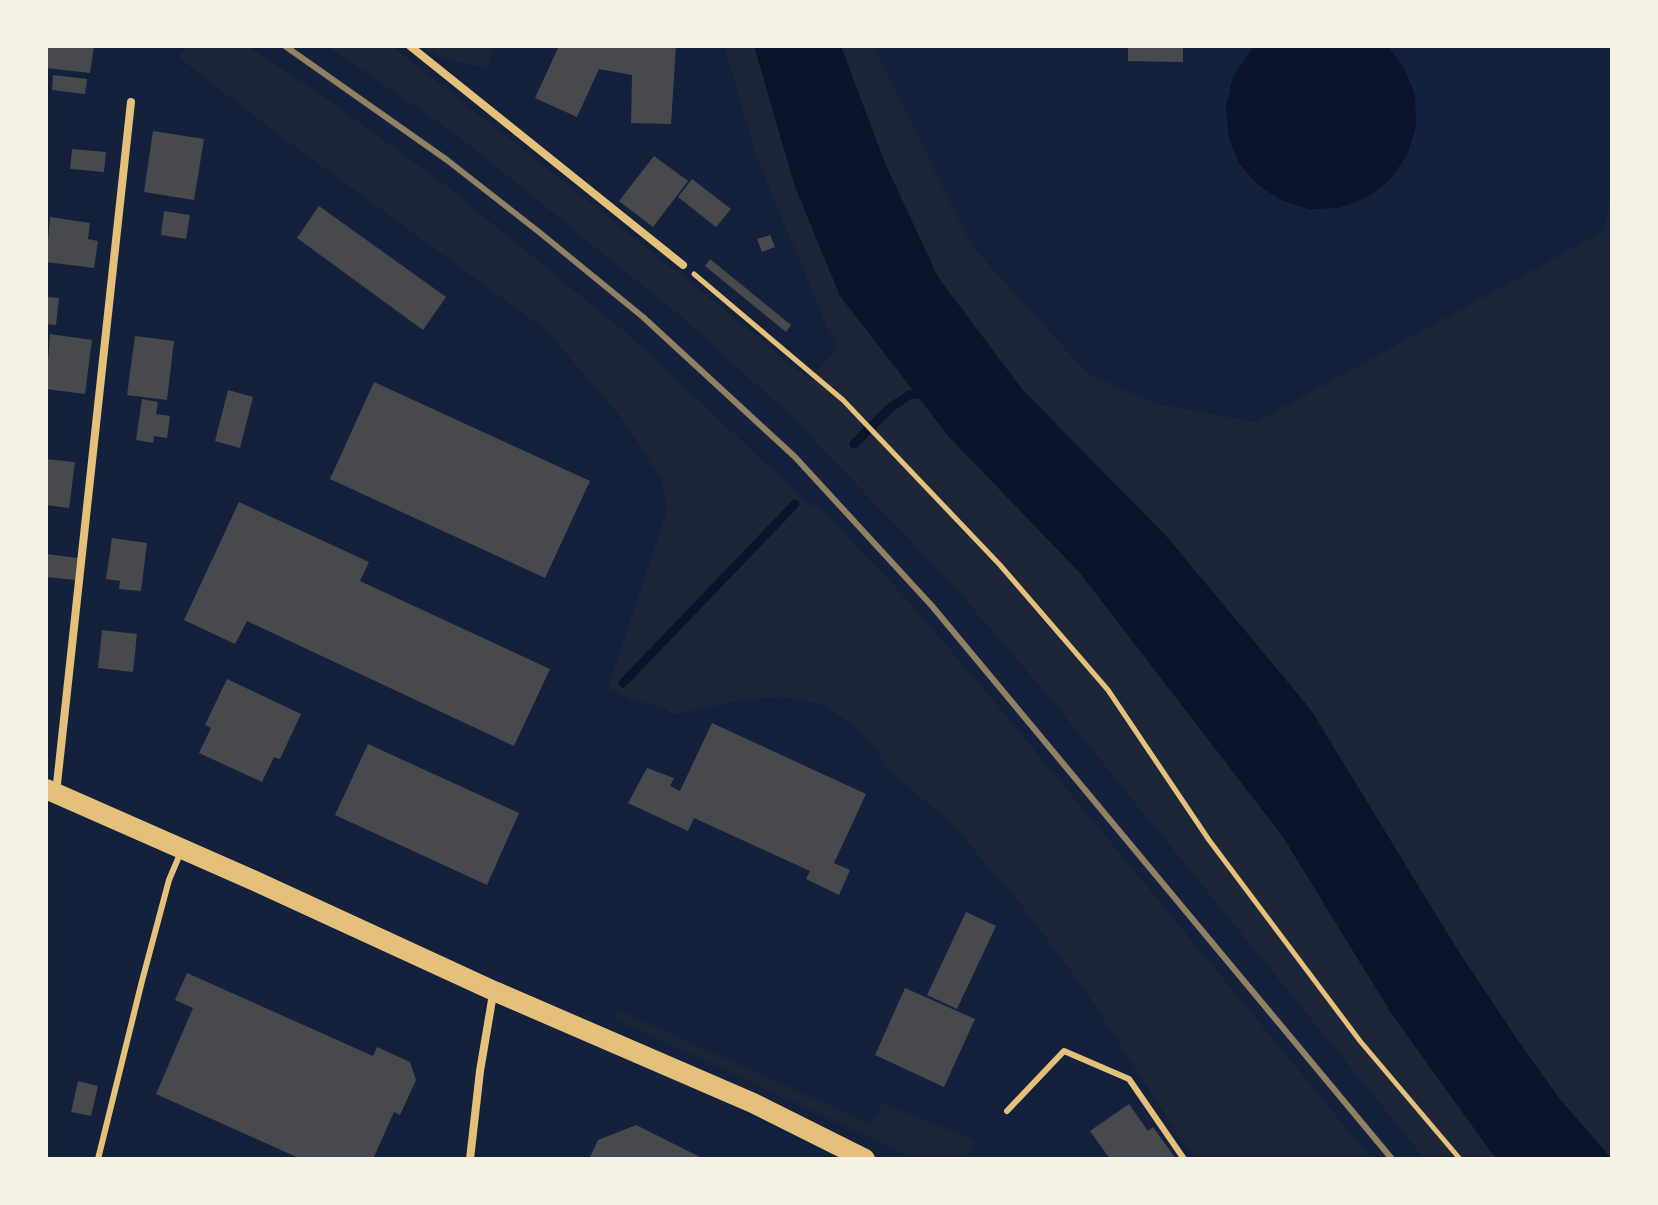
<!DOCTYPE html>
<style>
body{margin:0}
#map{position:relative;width:1658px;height:1205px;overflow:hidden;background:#14213d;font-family:"PT Sans",sans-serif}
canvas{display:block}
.frame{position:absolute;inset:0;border:48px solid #f6f1e7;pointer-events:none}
</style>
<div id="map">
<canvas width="1658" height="1205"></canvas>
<div class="frame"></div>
</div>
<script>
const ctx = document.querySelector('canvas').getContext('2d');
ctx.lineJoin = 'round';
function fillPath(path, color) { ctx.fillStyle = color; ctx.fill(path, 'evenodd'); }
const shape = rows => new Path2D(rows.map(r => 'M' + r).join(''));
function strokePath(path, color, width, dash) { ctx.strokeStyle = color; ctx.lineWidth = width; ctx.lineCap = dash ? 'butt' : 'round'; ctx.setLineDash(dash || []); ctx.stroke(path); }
const green = shape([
 [186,46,247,46,319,93,444,184,630,336,812,507,819,507,903,595,989,695,1372,1159,1196,1159,1174,1129,1085,990,1022,906,949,821,886,768,879,753,856,728,823,704,781,697,735,701,674,715,664,708,631,700,608,688,667,511,661,480,624,421,547,331,271,129,178,57],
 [327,46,392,46,699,289,809,380,838,347,827,327,757,158,724,46,873,46,972,246,1088,374,1156,404,1256,422,1604,231,1612,194,1612,1159,1425,1159,1045,692,949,581,790,415,679,315,458,136],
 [421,46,496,46,486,68,442,58],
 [618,1010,871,1124,883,1103,975,1141,967,1159,916,1159,615,1019]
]);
const water = shape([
 [754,46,841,46,885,163,938,277,1022,389,1168,538,1311,710,1457,949,1517,1039,1559,1098,1612,1159,1498,1159,1491,1152,1391,1013,1283,837,1080,573,949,437,840,296,795,187],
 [1255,46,1388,46,1404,67,1415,95,1416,126,1407,155,1390,180,1366,198,1339,208,1309,209,1281,200,1257,184,1238,162,1228,135,1226,105,1233,77,1249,52]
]);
const stream = shape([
 [854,444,890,408,909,395,927,393],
 [623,683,795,504]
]);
const building = shape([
 [46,46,94,46,90,73,46,68],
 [559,46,676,46,671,124,631,123,632,75,599,69,577,117,535,98],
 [1128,46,1183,46,1183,62,1128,61],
 [53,75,87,79,85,94,52,90],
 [153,131,204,139,194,200,144,192],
 [72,149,106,152,104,172,70,169],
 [654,156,688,181,653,227,619,201],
 [692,179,731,209,716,227,678,197],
 [319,206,446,297,423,330,297,238],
 [164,211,190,215,186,239,161,235],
 [50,217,90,223,88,239,98,241,94,268,46,262],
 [770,235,775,247,762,252,757,239],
 [710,259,791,325,786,332,705,266],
 [46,297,59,298,56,325,46,324],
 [50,334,92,340,85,394,46,389],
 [135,336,174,341,167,400,127,395],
 [374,382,590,481,545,578,330,479],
 [228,390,253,397,240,448,215,441],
 [142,399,158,402,156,414,170,416,167,438,154,436,153,443,136,440],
 [46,459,75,462,69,508,46,505],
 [239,502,369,562,360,581,550,669,514,746,247,621,235,644,184,620],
 [112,538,147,543,141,591,119,589,120,581,106,579],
 [46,554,78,558,75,580,46,577],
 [102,630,137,634,133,672,98,668],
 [227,679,301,714,280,759,274,757,262,782,199,753,211,728,205,725],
 [712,723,866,794,834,863,850,870,839,895,806,879,810,871,694,818,688,831,628,803,647,768,674,778,670,786,680,791],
 [368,744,519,813,487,885,335,815],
 [966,912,996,926,957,1009,927,995],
 [187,973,373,1056,377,1047,410,1062,416,1080,400,1115,394,1112,373,1159,301,1159,156,1094,193,1008,175,1000],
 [905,988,975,1019,944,1087,875,1055],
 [78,1081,98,1086,91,1116,71,1112],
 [1129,1104,1148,1131,1153,1127,1176,1159,1110,1159,1090,1131],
 [636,1125,704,1159,589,1159,598,1140]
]);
const path = shape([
 [694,274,843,400,1000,565,1108,690,1209,840,1360,1041,1460,1159]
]);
const service = shape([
 [1007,1111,1064,1051,1129,1079,1184,1159],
 [98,1159,142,981,169,880,180,854]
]);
const minor = shape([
 [410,46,683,265],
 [56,793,131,102],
 [470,1159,480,1071,493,994]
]);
const primary = shape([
 [46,789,255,881,494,991,753,1103,865,1159]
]);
const rail = shape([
 [285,46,447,160,539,232,643,317,795,457,932,606,1392,1159]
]);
fillPath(green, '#1d2539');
fillPath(water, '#0b132b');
strokePath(stream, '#0b132b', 9);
fillPath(building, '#48494c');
strokePath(path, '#e5c07b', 5);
strokePath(service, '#e5c07b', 6);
strokePath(minor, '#e5c07b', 8);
strokePath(primary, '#e5c07b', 20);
strokePath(rail, '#918062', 6);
</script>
